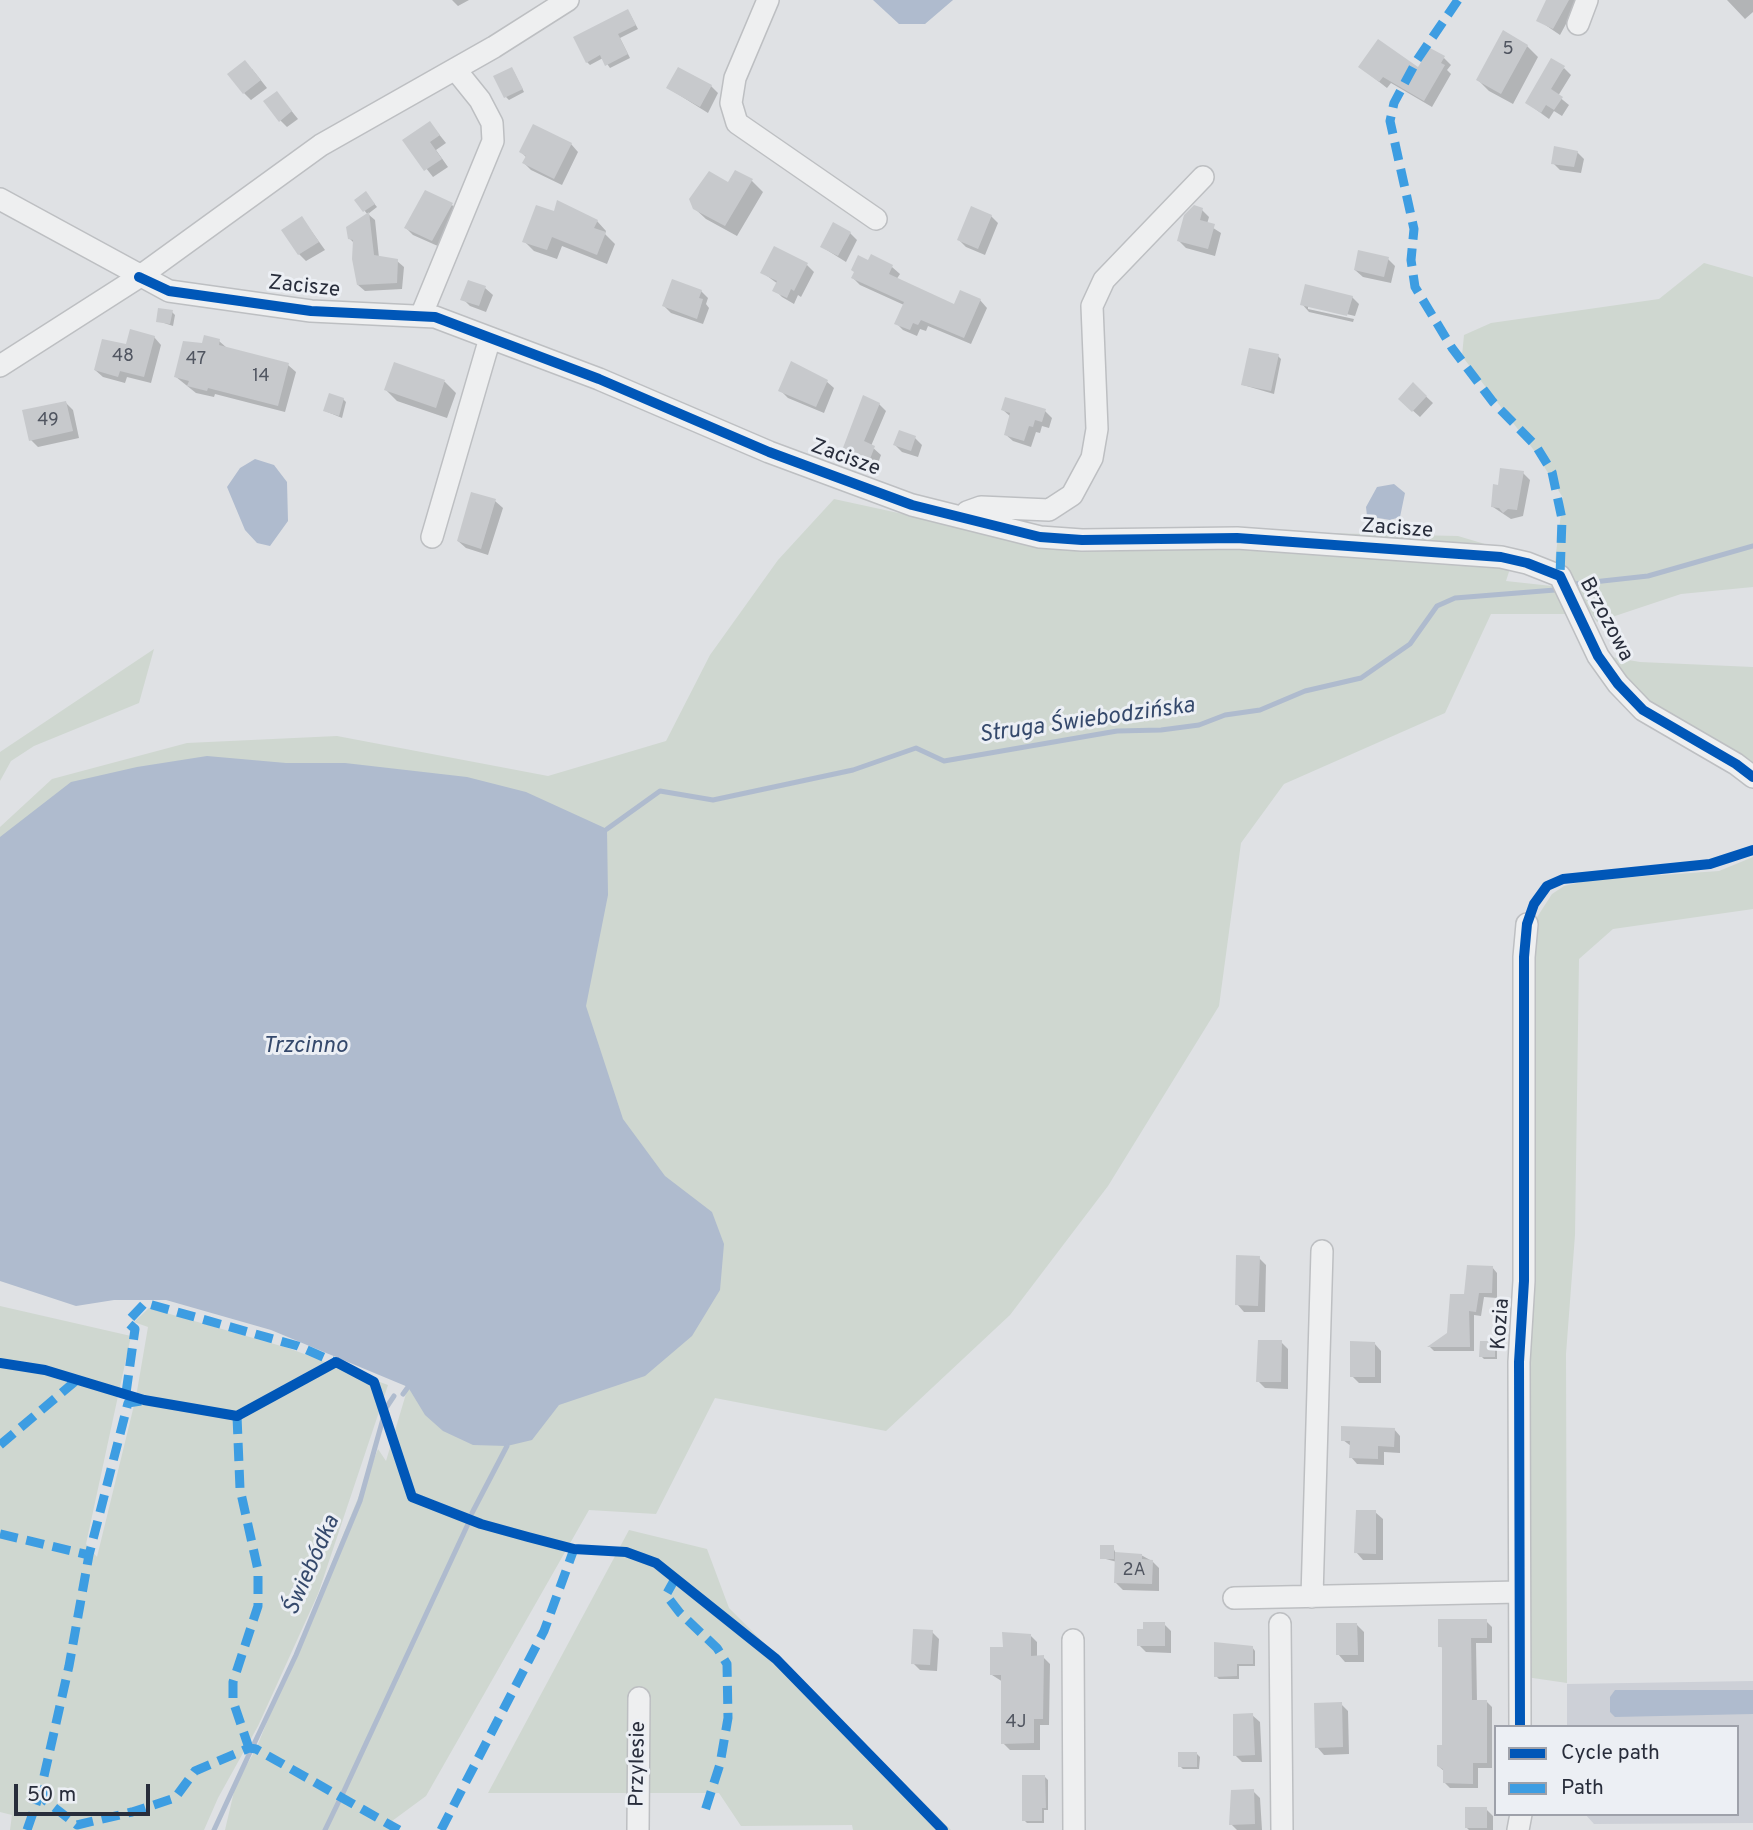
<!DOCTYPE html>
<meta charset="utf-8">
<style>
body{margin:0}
#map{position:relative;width:1753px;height:1830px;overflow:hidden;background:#dfe1e4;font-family:Overpass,sans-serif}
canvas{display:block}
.legend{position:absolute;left:1494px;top:1725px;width:245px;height:91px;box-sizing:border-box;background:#eceff4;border:2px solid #9ea1aa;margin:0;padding:9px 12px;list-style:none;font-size:21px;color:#282d3b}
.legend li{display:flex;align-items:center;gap:14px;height:35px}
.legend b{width:35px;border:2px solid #9ea1aa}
.scale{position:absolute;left:14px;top:1784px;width:136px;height:32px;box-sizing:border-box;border:4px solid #282d3b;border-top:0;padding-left:9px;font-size:21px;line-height:24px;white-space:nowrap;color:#282d3b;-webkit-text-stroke:5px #eceff4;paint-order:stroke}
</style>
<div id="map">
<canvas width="1753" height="1830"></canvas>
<ul class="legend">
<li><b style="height:9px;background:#0057b8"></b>Cycle path</li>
<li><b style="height:9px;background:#3d9de2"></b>Path</li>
</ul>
<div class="scale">50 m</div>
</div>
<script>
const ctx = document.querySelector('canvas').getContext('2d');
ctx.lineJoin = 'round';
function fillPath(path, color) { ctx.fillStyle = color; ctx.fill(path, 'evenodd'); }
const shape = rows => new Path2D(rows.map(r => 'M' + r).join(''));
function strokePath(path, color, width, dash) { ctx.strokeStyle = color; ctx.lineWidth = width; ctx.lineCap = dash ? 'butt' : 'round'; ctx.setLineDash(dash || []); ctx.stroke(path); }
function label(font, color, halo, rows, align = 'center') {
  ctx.font = font + ' Overpass,sans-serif'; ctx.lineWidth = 6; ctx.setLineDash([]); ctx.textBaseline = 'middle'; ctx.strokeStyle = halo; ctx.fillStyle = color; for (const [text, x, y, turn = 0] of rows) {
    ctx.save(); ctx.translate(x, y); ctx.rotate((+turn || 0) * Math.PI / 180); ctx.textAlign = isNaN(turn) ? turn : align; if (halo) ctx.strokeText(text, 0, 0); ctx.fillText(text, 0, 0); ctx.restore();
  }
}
const built = shape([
 [1753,1681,1753,1823,1594,1824,1585,1814,1737,1814,1737,1727,1567,1727,1567,1684]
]);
const green = shape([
 [1704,263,1753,277,1753,587,1681,594,1597,622,1555,561,1563,498,1536,453,1462,356,1464,335,1491,323,1659,299],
 [834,499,1046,545,1323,533,1458,536,1515,553,1506,581,1552,586,1569,614,1491,614,1445,713,1284,784,1241,843,1219,1006,1108,1186,1010,1315,886,1431,715,1398,656,1514,589,1510,426,1796,388,1824,389,1830,225,1830,236,1783,256,1749,378,1449,386,1461,408,1387,0,873,0,827,52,779,187,743,337,736,548,776,666,741,710,655,778,560],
 [154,649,139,703,34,746,11,761,0,781,0,752],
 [1611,657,1640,662,1753,667,1753,772,1647,708],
 [1753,857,1753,909,1613,929,1579,959,1575,1235,1566,1354,1567,1683,1526,1677,1526,1362,1536,1235,1531,1118,1532,925,1552,894,1564,886,1590,880,1719,871],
 [0,1306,131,1336,86,1544,97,1557,136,1397,148,1327,134,1322,149,1308,288,1348,388,1385,318,1594,258,1726,218,1798,204,1830,10,1830,12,1815,0,1812],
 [629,1530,707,1549,729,1608,951,1830,853,1830,852,1825,741,1826,719,1793,488,1793]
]);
const water = shape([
 [873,0,953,0,925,24,899,24],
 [255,459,274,465,287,482,288,521,270,546,257,543,245,530,227,487,240,468],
 [1394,484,1405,493,1400,517,1390,520,1367,516,1366,507,1377,487],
 [207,756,286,763,345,763,467,777,526,792,607,829,608,895,586,1006,623,1119,665,1176,712,1212,724,1244,720,1290,692,1336,645,1376,559,1405,532,1440,507,1446,473,1445,443,1431,425,1415,408,1387,271,1330,166,1300,114,1300,76,1306,0,1281,0,837,71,782,137,767],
 [1615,1690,1753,1690,1753,1714,1615,1717,1610,1712,1610,1697]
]);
const shadow = shape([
 [452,0,469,0,458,6],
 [1549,0,1579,0,1560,35,1538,20],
 [1727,0,1753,0,1753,12,1745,19],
 [630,14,638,29,620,38,630,58,610,68,603,58,590,65,587,62],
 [1527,46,1538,57,1513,104,1489,91,1478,80],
 [1444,58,1451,65,1447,70,1451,74,1432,107,1391,83,1387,88,1360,67,1418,69],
 [1564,68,1571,75,1558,96,1569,105,1562,116,1554,111,1549,119,1527,103],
 [252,69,267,88,251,100,244,93],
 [514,72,524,92,509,100,506,97],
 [711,86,718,93,708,113,668,88],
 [277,93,298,119,287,127,280,120],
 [430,123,446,143,436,150,448,167,433,177,405,141],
 [534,126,571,144,578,152,562,185,531,170,524,163,527,158,521,152],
 [1577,152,1584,159,1581,173,1560,170,1553,163],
 [736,172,752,181,763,192,737,236,706,219,694,208,729,185],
 [369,197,377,207,368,214,375,220,379,258,397,261,404,267,402,289,365,291,358,285,354,243,350,239,368,215,357,201],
 [558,203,597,221,606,231,605,234,615,244,607,264,562,246,557,259,534,251,524,241,555,213],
 [452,205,459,212,440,247,413,235,406,228],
 [1202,210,1209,217,1207,224,1221,233,1215,256,1186,248,1179,241],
 [991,216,998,223,985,255,966,247,959,240],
 [302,218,325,250,306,261,299,254],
 [850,233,857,240,846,262,822,247],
 [872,256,892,267,900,274,896,280,955,306,980,300,987,308,971,344,928,326,926,331,920,329,917,336,903,330,896,323,904,305,860,285,853,278],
 [1388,259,1395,266,1391,283,1363,277,1355,270],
 [807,265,814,272,801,297,798,295,794,304,782,297,775,290,778,284,763,273],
 [469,282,485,288,493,295,486,312,470,306,463,299],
 [701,291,708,298,706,304,709,308,703,324,671,313,664,306],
 [1352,297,1359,304,1355,316,1308,305,1308,309,1354,319,1353,322,1309,312,1302,304],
 [172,312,175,315,173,326,158,321],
 [154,337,161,345,151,383,127,377,125,383,103,377,95,370,127,346],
 [219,341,227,348,288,365,296,372,285,412,215,394,214,397,196,393,176,377,203,345],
 [1278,356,1281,359,1274,394,1243,385],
 [395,364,445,382,456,393,447,418,397,401,386,390],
 [826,381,834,388,824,413,788,398,781,391],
 [1413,384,1433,403,1420,417,1400,399],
 [343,399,346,402,342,418,325,411],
 [66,403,73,410,79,438,38,447,31,440],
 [879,404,886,411,871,446,881,455,877,466,850,460,843,453],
 [1003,410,1045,411,1052,418,1049,428,1042,426,1040,433,1036,432,1031,447,1013,441,1005,434,1011,417],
 [915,438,922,445,918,457,902,452,895,445],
 [1523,473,1530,480,1523,516,1511,519,1493,507,1499,487],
 [472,495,495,501,503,508,488,555,466,548,458,541],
 [1259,1258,1266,1265,1265,1312,1244,1312,1237,1304],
 [1492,1267,1497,1273,1497,1298,1484,1297,1481,1316,1474,1315,1474,1351,1434,1351,1430,1347,1449,1334,1465,1296],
 [1281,1342,1288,1349,1288,1389,1265,1388,1258,1381],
 [1374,1343,1381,1351,1381,1383,1359,1383,1352,1376],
 [1494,1343,1497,1346,1497,1359,1484,1359,1481,1356],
 [1394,1429,1400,1436,1400,1453,1384,1452,1384,1465,1357,1464,1351,1457,1351,1446,1343,1440],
 [1375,1512,1383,1519,1383,1560,1363,1560,1356,1552],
 [1113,1547,1116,1554,1141,1555,1152,1561,1159,1568,1159,1591,1123,1590,1116,1583,1117,1562,1102,1558],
 [1486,1621,1492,1627,1492,1643,1476,1643,1477,1702,1487,1702,1492,1707,1492,1768,1478,1768,1478,1788,1450,1788,1444,1782,1444,1771,1438,1766,1443,1747,1444,1649,1440,1646],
 [1164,1624,1171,1631,1171,1653,1146,1652,1139,1645],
 [1357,1625,1364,1632,1364,1662,1345,1662,1338,1654],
 [932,1632,939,1639,937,1671,920,1670,913,1663],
 [1030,1635,1037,1642,1037,1657,1043,1657,1050,1664,1049,1725,1040,1725,1040,1750,1010,1750,1003,1743,1003,1682,992,1675,1004,1649],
 [1252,1647,1255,1651,1255,1666,1239,1666,1239,1679,1219,1679,1216,1676],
 [1341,1704,1348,1711,1349,1754,1324,1755,1317,1747],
 [1252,1715,1260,1722,1262,1762,1242,1762,1235,1755],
 [1196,1753,1200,1757,1199,1769,1183,1769,1180,1766],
 [1045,1777,1048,1780,1048,1810,1044,1810,1044,1823,1027,1823,1024,1820],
 [1253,1791,1260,1798,1262,1830,1237,1830,1231,1824],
 [1486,1809,1493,1816,1493,1830,1469,1830,1466,1827]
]);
const stream = shape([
 [1575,584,1648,576,1753,546],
 [607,829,660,791,713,800,853,770,916,748,944,761,1117,731,1161,730,1199,725,1225,715,1260,710,1305,691,1361,678,1410,644,1437,606,1455,598,1555,590],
 [403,1394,408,1387],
 [472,1513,507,1446],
 [253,1746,296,1655,360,1501,386,1408,394,1396],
 [343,1793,468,1524],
 [214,1830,251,1750],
 [325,1830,339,1801]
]);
const building = shape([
 [1546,0,1569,0,1553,29,1536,21],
 [628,9,636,25,618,34,628,54,605,66,600,55,586,63,573,37],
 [1503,30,1528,45,1501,94,1476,80],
 [1378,39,1418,67,1430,48,1445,56,1441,63,1445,65,1424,101,1383,77,1379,82,1358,67],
 [1551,58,1565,66,1551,89,1563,97,1554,110,1546,105,1541,113,1525,103],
 [245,60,261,80,243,94,227,74],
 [512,67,523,89,504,98,493,76],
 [678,67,712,85,700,107,666,88],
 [277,91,292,111,279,122,263,101],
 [430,121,440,135,430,142,442,159,424,171,402,140],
 [533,124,572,143,554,179,522,163,526,156,519,152],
 [1554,146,1578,151,1574,167,1551,164],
 [735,170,753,179,725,226,693,209,689,199,709,171,728,182],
 [425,190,453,203,432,241,404,228],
 [366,191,375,204,363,212,354,200],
 [557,200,598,220,594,228,606,232,597,255,552,237,547,250,522,242,536,205,554,211],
 [1194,205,1203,208,1200,220,1215,224,1208,249,1177,241,1184,215],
 [971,206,992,215,978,249,957,240],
 [369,212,374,255,398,259,397,283,357,285,352,259,353,240,348,239,346,227],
 [302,216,319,242,298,255,281,230],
 [833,222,851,232,838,256,820,247],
 [774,246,808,263,794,291,791,289,787,298,772,291,777,281,760,273],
 [1358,250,1389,257,1384,277,1354,270],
 [871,254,893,265,889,274,954,304,960,290,981,299,964,338,921,320,918,325,913,323,910,330,894,324,904,302,851,278,854,272,851,270,858,255,868,260],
 [672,279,702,290,699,298,703,299,697,319,662,306],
 [468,280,486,286,479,306,460,300],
 [1305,284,1353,296,1347,316,1300,305],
 [158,308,173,310,170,324,156,322],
 [130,329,155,336,144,377,120,371,118,377,94,370,102,339,126,344],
 [204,335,220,339,219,345,289,363,278,406,208,388,207,391,187,386,189,381,174,377,183,341,202,343],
 [1249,348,1279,354,1271,391,1241,385],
 [791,361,828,380,816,407,778,391],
 [394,362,445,380,436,408,384,390],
 [1413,382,1427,396,1412,412,1398,399],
 [329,393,344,398,339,416,323,411],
 [863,395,880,403,864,441,875,446,870,459,841,453],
 [1005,397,1046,409,1042,422,1035,420,1033,427,1029,426,1024,441,1004,435,1010,413,1001,410],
 [66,401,73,431,29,441,22,410],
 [899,430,916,436,911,451,893,445],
 [1500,468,1524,471,1517,510,1508,509,1503,513,1499,508,1491,507,1493,484,1498,485],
 [471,492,496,499,481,549,457,541],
 [1236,1255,1260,1256,1258,1306,1235,1305],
 [1467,1265,1493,1266,1492,1293,1479,1293,1476,1312,1469,1311,1470,1347,1427,1347,1447,1333,1450,1294,1464,1294],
 [1258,1340,1282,1340,1281,1382,1256,1382],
 [1350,1341,1375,1342,1375,1377,1350,1377],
 [1480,1341,1495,1341,1495,1357,1479,1357],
 [1341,1426,1395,1428,1394,1447,1378,1446,1378,1459,1349,1458,1350,1441,1341,1441],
 [1356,1510,1376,1510,1376,1554,1354,1553],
 [1100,1545,1114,1545,1114,1559,1100,1559],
 [1115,1552,1142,1554,1142,1559,1153,1560,1152,1584,1114,1583],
 [1438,1619,1487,1619,1487,1638,1471,1638,1472,1700,1487,1700,1487,1763,1473,1763,1473,1784,1443,1783,1443,1769,1437,1766,1437,1745,1442,1745,1442,1647,1438,1647],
 [1143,1622,1165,1622,1165,1646,1137,1646,1137,1629,1143,1629],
 [1336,1623,1357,1623,1358,1655,1336,1655],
 [913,1629,933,1630,930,1665,911,1664],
 [1002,1632,1031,1634,1031,1656,1044,1655,1043,1719,1034,1719,1034,1743,1001,1744,1001,1675,990,1675,990,1647,1003,1647],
 [1214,1642,1253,1646,1253,1664,1237,1664,1237,1676,1214,1677],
 [1342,1702,1343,1747,1315,1748,1314,1703],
 [1253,1713,1255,1755,1233,1756,1233,1714],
 [1178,1752,1197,1752,1197,1767,1178,1767],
 [1022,1775,1045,1775,1046,1808,1042,1808,1042,1821,1022,1821],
 [1254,1789,1255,1824,1229,1825,1231,1790],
 [1465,1807,1487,1807,1487,1828,1465,1828]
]);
const minor = shape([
 [768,0,735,78,731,103,737,123,876,219],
 [1578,24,1587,0],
 [0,199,169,291,311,311,435,317,599,379,769,452,912,505,1040,537,1082,540,1237,538,1501,557,1527,563,1560,576,1598,656,1618,684,1643,710,1736,764,1753,777],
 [421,316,493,141,492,123,480,100,455,69],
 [0,366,139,277,321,145,494,47,568,0],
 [967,512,981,507,1049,510,1072,495,1092,458,1097,429,1092,306,1104,280,1203,177],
 [432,537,490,338],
 [1312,1597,1322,1251],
 [1234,1598,1519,1592],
 [1280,1624,1282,1830],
 [1073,1640,1074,1830],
 [1520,1727,1519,1362,1524,1281,1524,957,1527,924],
 [638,1830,639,1698],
 [1518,1830,1521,1814]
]);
const quiet = shape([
 [1458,0,1417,60,1394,103,1390,121,1414,229,1411,260,1415,287,1452,348,1493,402,1536,446,1552,472,1562,519,1560,576],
 [126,1393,135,1329,127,1322,145,1303,298,1346,339,1364],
 [141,1401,128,1403,89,1555,69,1666,42,1785,46,1801,77,1825,132,1812,175,1798,195,1771,249,1748,256,1749,399,1830],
 [237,1416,240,1489,258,1570,258,1606,233,1682,233,1701,249,1748],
 [0,1445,78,1379],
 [0,1534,89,1555],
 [676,1577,666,1595,680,1613,717,1648,727,1664,728,1718,720,1764,704,1814],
 [27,1830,42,1787],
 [441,1830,544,1631,574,1549]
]);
const cycleway = shape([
 [139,277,169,291,311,311,435,317,599,379,769,452,912,505,1040,537,1082,540,1237,538,1501,557,1527,563,1560,576,1598,656,1618,684,1643,710,1736,764,1753,777],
 [0,1363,45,1370,144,1400,237,1416,336,1362,374,1382,412,1497,481,1524,528,1537,574,1549,626,1552,656,1563,776,1659,943,1830],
 [1520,1727,1519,1362,1524,1281,1524,957,1527,924,1534,904,1547,886,1563,879,1710,864,1753,850]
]);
const numberNames = [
 ["5",1508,50],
 ["48",123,357],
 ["47",196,360],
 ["14",261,377],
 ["49",48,421],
 ["2A",1134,1571],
 ["4J",1016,1723]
];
const streetNames = [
 ["Zacisze",304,288,6],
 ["Zacisze",845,459,20],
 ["Zacisze",1397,530,4],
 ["Brzozowa",1605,620,62],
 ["Kozia",1502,1324,-86],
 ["Przylesie",639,1764,-89]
];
const waterNames = [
 ["Struga Świebodzińska",1087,722,-8],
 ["Trzcinno",305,1047],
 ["Świebódka",313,1566,-66]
];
fillPath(built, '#cdd0d7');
fillPath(green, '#cfd7d0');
fillPath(water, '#afbbce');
fillPath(shadow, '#0003');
strokePath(stream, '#afbbce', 5);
fillPath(building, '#c7c9cc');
strokePath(minor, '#bdbfc2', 24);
strokePath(minor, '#eeeff0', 21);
strokePath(quiet, '#3d9de2', 9, [18, 9]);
strokePath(cycleway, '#0057b8', 10);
label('18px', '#505560', null, numberNames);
label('21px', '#282d3b', '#eceff4', streetNames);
label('italic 23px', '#35496c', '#eceff4', waterNames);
</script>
